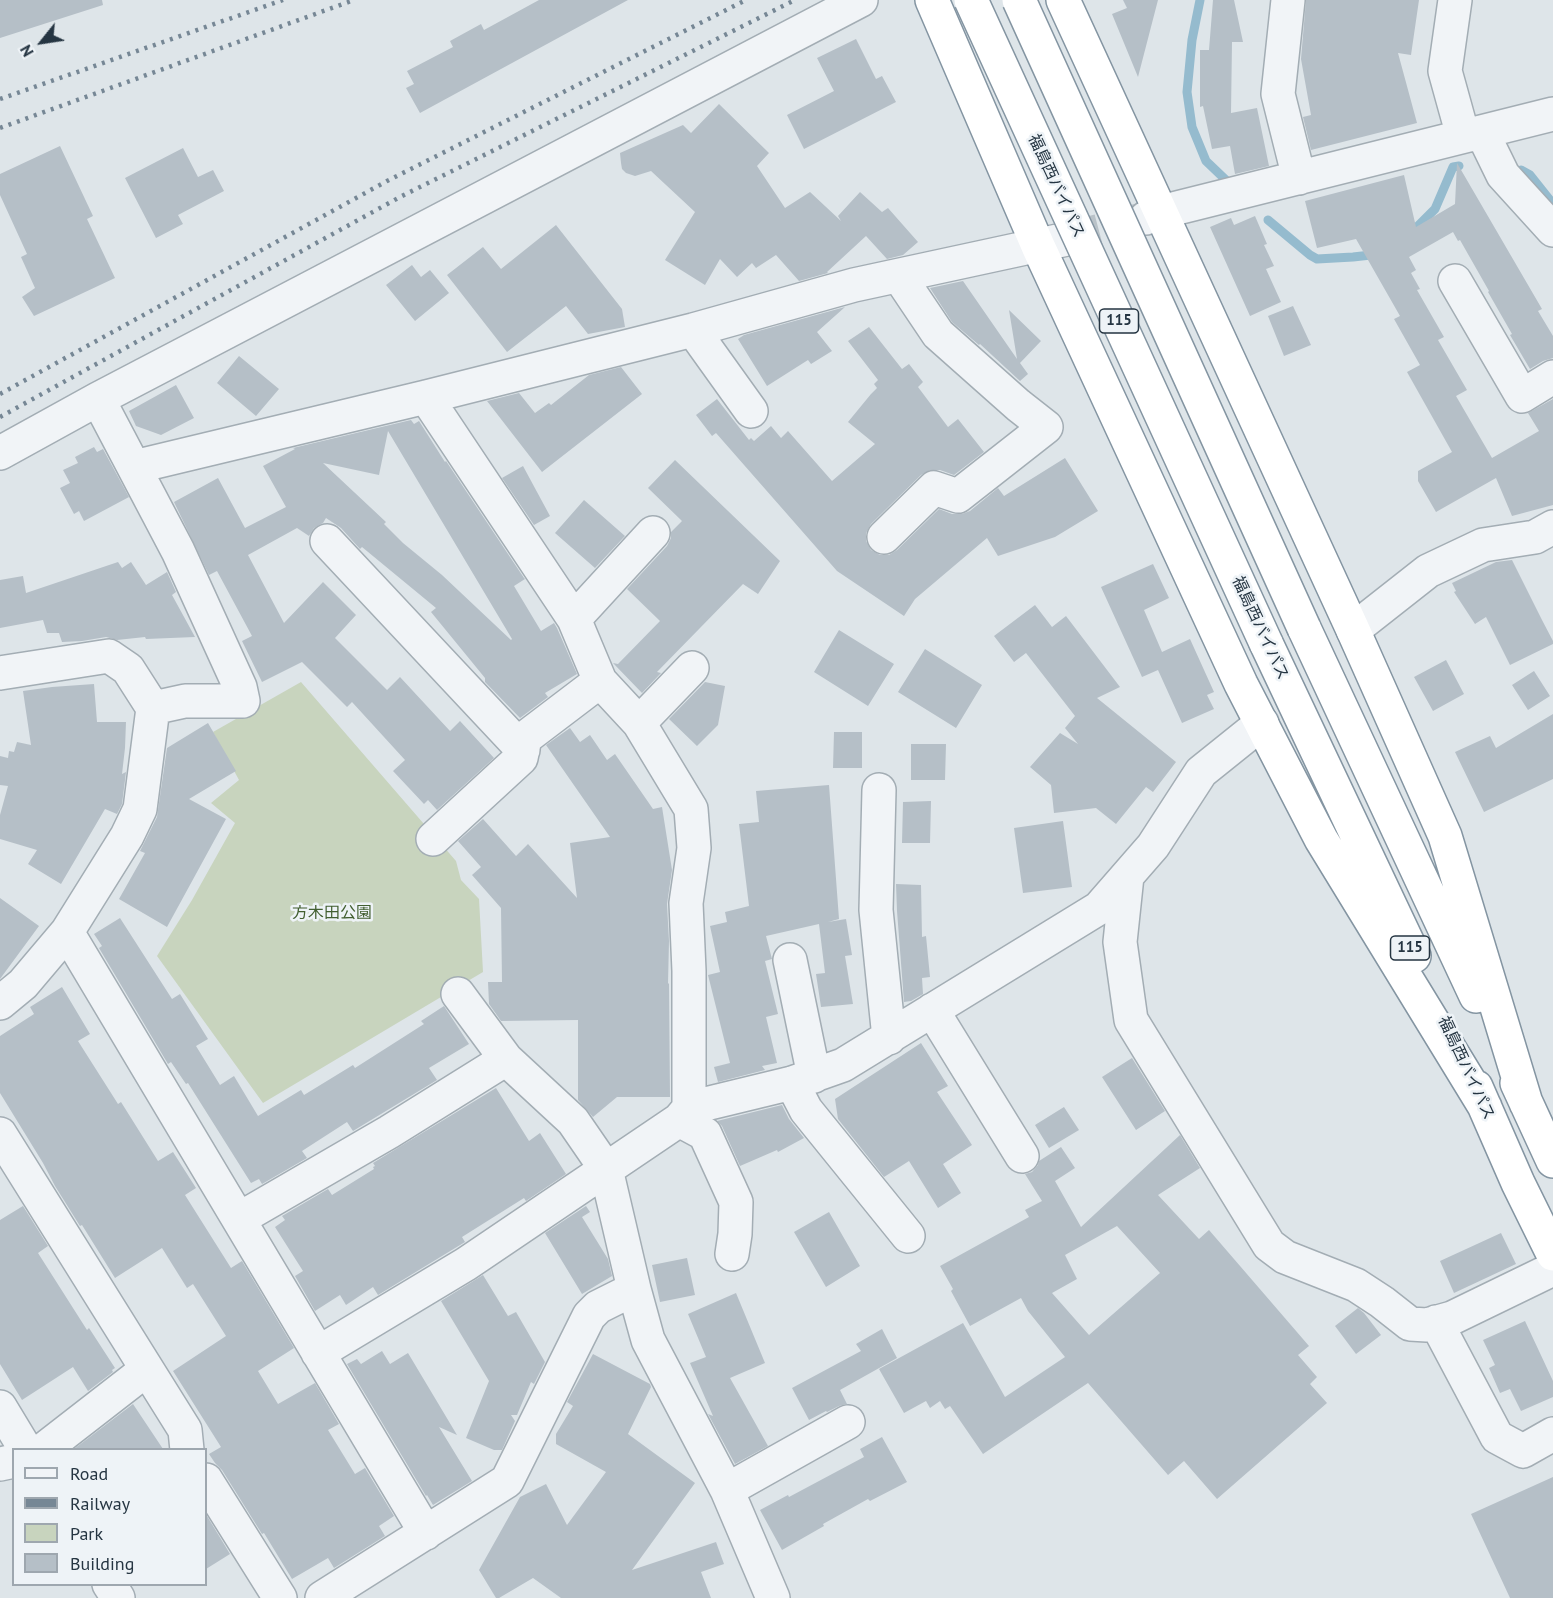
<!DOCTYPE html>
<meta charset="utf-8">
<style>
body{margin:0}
#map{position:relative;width:1553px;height:1598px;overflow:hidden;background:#dee5e9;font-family:"PT Sans",sans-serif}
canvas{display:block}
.legend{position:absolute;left:12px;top:1448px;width:195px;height:138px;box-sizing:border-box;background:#eef3f7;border:2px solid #9ea7af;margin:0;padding:8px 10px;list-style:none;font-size:18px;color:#253542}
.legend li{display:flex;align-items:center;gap:12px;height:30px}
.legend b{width:30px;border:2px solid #9ea7af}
.north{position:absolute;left:12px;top:12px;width:60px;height:60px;-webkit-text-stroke:4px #eef3f7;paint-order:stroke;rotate:240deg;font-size:16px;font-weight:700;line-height:24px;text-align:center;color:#253542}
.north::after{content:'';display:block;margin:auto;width:21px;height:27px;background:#253542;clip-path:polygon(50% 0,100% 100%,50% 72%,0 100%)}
</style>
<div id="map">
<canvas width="1553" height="1598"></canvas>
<ul class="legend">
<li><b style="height:8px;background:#f1f4f7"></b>Road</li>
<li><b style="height:8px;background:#768795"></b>Railway</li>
<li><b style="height:16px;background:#c8d4be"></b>Park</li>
<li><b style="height:16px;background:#b5bfc7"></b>Building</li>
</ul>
<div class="north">N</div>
</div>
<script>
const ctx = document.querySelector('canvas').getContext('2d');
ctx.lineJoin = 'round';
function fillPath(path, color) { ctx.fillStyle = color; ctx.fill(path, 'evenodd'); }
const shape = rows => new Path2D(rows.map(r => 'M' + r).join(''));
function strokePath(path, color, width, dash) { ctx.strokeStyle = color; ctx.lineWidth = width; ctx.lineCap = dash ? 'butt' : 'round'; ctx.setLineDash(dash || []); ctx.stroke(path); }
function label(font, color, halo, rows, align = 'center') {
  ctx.font = font + ' "PT Sans","Noto Sans JP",sans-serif'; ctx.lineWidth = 5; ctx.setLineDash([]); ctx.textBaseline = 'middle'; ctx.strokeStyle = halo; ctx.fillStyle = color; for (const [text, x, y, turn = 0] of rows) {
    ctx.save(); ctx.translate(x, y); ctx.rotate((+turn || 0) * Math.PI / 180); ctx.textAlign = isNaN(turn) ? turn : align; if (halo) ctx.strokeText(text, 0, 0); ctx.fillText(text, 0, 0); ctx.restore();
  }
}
const green = shape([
 [301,682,456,861,461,880,479,899,483,972,263,1103,157,956,192,900,235,823,211,803,239,780,213,732]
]);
const stream = shape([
 [1200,0,1192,40,1187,92,1192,127,1206,161,1229,183],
 [1521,170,1530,175,1553,204],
 [1268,220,1310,255,1317,259,1353,257,1371,255,1377,252],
 [1410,234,1435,209,1453,167,1459,166]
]);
const building = shape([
 [0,0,102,0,103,5,0,38],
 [539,0,628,0,420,113,406,88,414,84,407,71,453,47,450,41,481,24,484,30],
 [1123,0,1158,0,1138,77,1112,14,1127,8],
 [1213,0,1234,0,1243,42,1232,42,1231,113,1257,108,1269,166,1235,174,1230,146,1212,149,1203,106,1200,107,1200,50,1209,50],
 [1306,0,1419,0,1411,55,1398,53,1417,123,1311,150,1303,117,1311,115,1301,59],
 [856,39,876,79,882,76,896,102,804,149,787,115,834,91,817,58],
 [719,104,769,153,757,166,785,208,810,192,841,221,838,216,860,192,882,212,888,208,918,242,903,255,887,259,866,236,827,272,828,273,799,281,776,255,756,268,752,263,737,277,720,259,705,285,665,260,695,212,651,171,635,176,626,173,622,169,621,163,620,153,683,125,691,133],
 [60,146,93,216,87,219,115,278,34,316,22,297,35,288,21,257,27,254,0,195,0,174],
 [183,148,198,177,213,170,224,191,178,215,183,224,156,238,125,178],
 [1457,163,1542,309,1538,311,1553,336,1553,358,1543,361,1530,369,1510,335,1512,334,1488,292,1489,291,1460,240,1458,241,1453,232,1409,257,1416,270,1411,273,1420,289,1417,290,1444,337,1438,340,1467,390,1456,396,1492,458,1539,431,1528,413,1553,399,1553,505,1512,516,1496,478,1436,512,1418,481,1418,471,1452,452,1407,372,1420,365,1394,319,1400,316,1356,239,1317,248,1305,201,1404,175,1416,227,1455,204],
 [1255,216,1267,244,1264,245,1274,266,1266,269,1281,302,1250,316,1210,227,1231,218,1234,225],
 [556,225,622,309,625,327,588,334,566,306,507,352,447,275,483,247,501,269],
 [412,265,421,277,430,270,449,293,415,321,386,285],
 [963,281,1017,359,1009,310,1041,341,1020,363,1028,374,1020,381,980,344,979,345,952,322,930,288],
 [1293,306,1311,345,1284,356,1268,316],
 [845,307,817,332,832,351,811,364,808,360,767,386,738,339,744,335],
 [869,327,902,369,909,364,923,382,918,387,948,427,958,419,984,452,954,475,940,470,930,470,921,475,871,524,866,533,866,541,871,550,880,555,889,555,897,550,939,509,952,514,962,514,970,511,998,488,1004,496,1065,458,1098,511,1055,537,998,556,987,538,915,599,904,616,837,571,716,433,712,436,696,415,717,399,749,440,751,438,754,441,771,426,781,438,788,431,832,481,875,444,848,422,871,394,877,388,874,384,878,380,848,341],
 [239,356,279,389,256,416,217,383],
 [621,367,642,394,542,472,487,401,519,393,535,413,549,403,551,405,589,375],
 [176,385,194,418,161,435,136,426,129,411],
 [411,420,414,424,419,421,445,462,446,461,524,578,525,579,514,586,541,631,554,623,557,628,577,674,545,693,548,697,520,718,485,682,485,678,431,612,436,608,362,547,360,549,341,528,326,518,323,523,314,528,309,536,297,528,248,555,284,623,323,582,356,615,335,638,387,690,400,677,450,731,460,721,494,758,437,810,428,800,424,804,393,771,405,760,352,702,347,707,302,662,262,682,242,641,252,636,217,571,209,575,174,502,218,478,245,528,286,507,263,466,295,449,293,448],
 [388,431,512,639,511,640,442,575,403,543,384,524,386,522,323,463,379,475],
 [94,447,97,452,103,449,129,497,84,521,79,511,74,514,60,488,70,483,63,470,78,463,75,457],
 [675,460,780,561,758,594,743,584,657,672,661,673,642,693,613,663,618,664,660,621,627,589,667,546,671,538,671,532,682,521,648,488],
 [523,466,550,516,534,525,502,478],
 [584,500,625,536,595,568,555,533],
 [1512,560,1542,620,1553,641,1553,644,1510,665,1486,617,1475,624,1454,592,1456,591,1452,583,1496,562],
 [118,562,122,568,131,562,146,585,167,572,176,592,172,595,195,637,146,639,145,637,117,640,106,637,82,641,62,642,59,633,47,633,43,620,0,628,0,580,23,576,26,593],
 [1153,564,1169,598,1144,610,1162,652,1190,639,1214,692,1207,695,1214,709,1182,723,1158,670,1142,677,1101,587],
 [1035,605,1052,627,1066,616,1120,687,1097,698,1176,762,1153,792,1146,787,1116,824,1096,808,1054,813,1051,785,1030,767,1060,733,1078,744,1065,728,1075,716,1026,653,1014,662,994,636],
 [839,630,894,664,868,706,814,672],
 [925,649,982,685,956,728,898,692],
 [1446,660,1464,694,1433,711,1414,677],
 [1534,671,1550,696,1528,710,1512,685],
 [705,682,725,686,718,725,697,746,669,719],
 [94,684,97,722,126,722,125,748,122,774,126,772,122,804,117,814,105,809,61,884,28,864,37,850,0,839,0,815,8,786,0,785,0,756,8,758,9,751,14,752,17,742,31,745,23,691,52,687],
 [1553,714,1553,779,1484,812,1455,752,1490,736,1496,748],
 [208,723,236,771,189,799,226,819,167,927,119,899,145,853,140,851,157,817,167,748],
 [570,728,580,742,590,735,607,760,615,754,653,809,662,807,672,870,667,904,669,941,668,984,669,983,670,1097,617,1097,593,1117,578,1100,578,1020,501,1021,489,1004,488,982,502,982,501,908,472,875,481,867,458,841,483,819,516,856,528,844,577,898,570,843,610,837,546,745],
 [834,732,862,732,862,768,833,768],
 [911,744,946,744,945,780,911,780],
 [829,785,839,919,828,922,846,919,852,955,845,956,853,1004,821,1007,816,974,825,973,819,924,766,936,772,959,765,961,778,1014,766,1017,777,1063,762,1066,765,1070,718,1082,714,1067,730,1063,708,975,720,972,710,926,727,922,725,912,749,906,739,824,759,822,756,791],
 [931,801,930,843,902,843,903,802],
 [1063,821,1072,887,1023,893,1014,828],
 [896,884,921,885,922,937,926,936,930,977,922,978,923,994,911,1001,904,1002,897,911],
 [0,898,39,926,0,979],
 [120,918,172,999,180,994,208,1039,196,1046,220,1085,234,1076,258,1116,301,1090,304,1095,353,1065,355,1068,424,1024,421,1021,444,1006,469,1044,429,1068,437,1080,353,1131,347,1122,302,1151,307,1158,262,1184,259,1179,251,1183,188,1083,186,1084,171,1062,168,1064,99,948,102,946,94,934],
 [62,987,90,1034,78,1041,118,1104,121,1102,158,1161,173,1152,196,1188,185,1195,231,1268,242,1261,294,1348,258,1371,278,1404,315,1383,339,1424,328,1430,355,1474,365,1468,394,1516,379,1526,385,1536,334,1568,328,1558,292,1579,264,1533,262,1534,222,1470,215,1463,209,1454,221,1447,173,1371,226,1336,193,1284,187,1288,162,1248,115,1278,82,1225,80,1226,55,1186,43,1163,0,1093,0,1036,34,1014,30,1007],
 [921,1043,948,1086,937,1092,972,1145,943,1164,961,1193,938,1208,909,1161,884,1177,838,1119,835,1099],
 [1132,1058,1165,1111,1136,1130,1102,1077],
 [496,1088,529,1141,540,1133,566,1174,526,1201,524,1198,462,1237,465,1242,378,1295,373,1287,346,1305,340,1295,315,1311,295,1276,303,1271,275,1227,285,1220,282,1216,328,1189,332,1195,374,1169,373,1167,375,1166,373,1163],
 [782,1105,789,1119,804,1138,778,1152,777,1150,740,1166,722,1126,717,1121],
 [1064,1107,1079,1130,1049,1148,1035,1125],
 [1180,1135,1200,1168,1158,1195,1199,1239,1209,1230,1309,1346,1298,1355,1317,1377,1310,1384,1327,1403,1217,1499,1184,1461,1168,1475,1088,1383,983,1454,950,1406,945,1409,940,1401,930,1408,926,1401,904,1413,879,1369,963,1323,1005,1397,1065,1357,1028,1311,1021,1298,970,1326,951,1291,953,1289,940,1266,1029,1217,1025,1210,1042,1201,1025,1174,1032,1172,1038,1165,1039,1161,1061,1147,1075,1168,1055,1181,1081,1227],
 [1117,1226,1160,1273,1089,1335,1052,1293,1077,1279,1065,1255],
 [23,1206,48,1246,38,1253,87,1330,89,1328,115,1368,112,1370,113,1372,88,1391,73,1367,22,1400,0,1364,0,1220],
 [586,1206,590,1212,582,1217,608,1259,612,1276,582,1294,545,1233],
 [829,1212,860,1266,826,1287,794,1232],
 [1501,1233,1516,1264,1454,1293,1440,1261],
 [687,1258,695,1295,660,1302,652,1265],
 [483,1275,508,1316,516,1312,545,1362,534,1384,531,1382,517,1415,511,1415,515,1421,502,1450,494,1450,466,1438,489,1381,441,1301],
 [736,1293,765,1363,730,1378,768,1446,735,1464,708,1414,713,1416,690,1363,706,1357,688,1314],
 [1358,1308,1364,1313,1381,1335,1356,1354,1335,1326],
 [1525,1321,1553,1381,1553,1397,1521,1411,1510,1389,1500,1393,1489,1368,1495,1365,1483,1340],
 [882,1329,897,1358,840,1390,847,1404,839,1406,827,1412,826,1411,809,1420,792,1388,861,1351,856,1344],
 [382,1351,390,1364,408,1353,457,1435,439,1427,472,1481,433,1505,427,1495,426,1496,347,1364,357,1359,361,1364],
 [593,1354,650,1384,651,1387,628,1434,695,1483,632,1570,716,1542,724,1564,701,1572,711,1598,561,1598,533,1578,499,1598,496,1598,479,1570,520,1497,546,1484,567,1525,606,1472,556,1444,556,1434,573,1406,567,1402],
 [133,1404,163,1449,74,1449],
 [882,1437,907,1482,870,1501,868,1499,823,1524,824,1526,782,1550,760,1510,788,1495,789,1497,864,1457,860,1449],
 [1553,1477,1553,1598,1510,1598,1471,1514],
 [207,1516,230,1554,206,1569,206,1517]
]);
const minorTunnel = shape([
 [1067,239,1146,218]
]);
const minor = shape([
 [1288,0,1278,94,1299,178],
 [1455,0,1445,71,1463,136],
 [1482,132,1503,175,1553,230],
 [1146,218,1161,212,1553,114],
 [1455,281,1522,396,1553,377],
 [693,330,751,411],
 [98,399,178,551,240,687,243,701,185,701,153,708],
 [0,453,98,399,861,0],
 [134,467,426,397,693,330,854,285,1067,239],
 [884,537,934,488,958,496,1046,427,1018,405,938,334,899,276],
 [327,541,523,750],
 [574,619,653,533],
 [1353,630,1428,571,1483,545,1535,537,1553,527],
 [0,673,109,656,128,669,153,708,140,809,127,836,67,932,23,984,0,1003],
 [639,723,692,668],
 [879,790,876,910,889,1038],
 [433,839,521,758,525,738,600,681],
 [1127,876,1120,942,1131,1020,1269,1245,1285,1257,1356,1285,1382,1302,1410,1324,1427,1325,1452,1318,1553,1269],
 [67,932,426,1533],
 [790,960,814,1076],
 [932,1010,1022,1156],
 [792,1083,806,1110,908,1236],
 [689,1108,792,1083,843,1065,1099,908,1153,846,1201,772,1262,723],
 [679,1120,705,1134,736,1202,735,1234,732,1254],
 [0,1134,185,1430,187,1450],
 [239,1219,389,1132,506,1059],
 [634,1289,648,1340,727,1490,773,1598],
 [1436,1322,1497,1437,1523,1451,1553,1434],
 [318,1353,466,1264,679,1120,689,1108,689,971,686,903,694,848,691,809,639,723,600,681,574,619,426,397],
 [0,1407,26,1450],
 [43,1450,146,1370],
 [0,1464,14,1461],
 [206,1480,280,1598],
 [727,1490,848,1422],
 [109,1584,118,1598],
 [322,1598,507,1481,589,1316,598,1307,634,1289,606,1169,573,1121,506,1059,458,994]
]);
const highway = shape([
 [932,0,1038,246,1241,684,1321,839,1485,1107],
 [1063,0,1353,630,1445,836,1526,1103],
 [1304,628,1476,996],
 [1266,643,1414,956],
 [1517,1083,1553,1161],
 [1476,1087,1518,1183,1553,1254]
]);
const rail = shape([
 [0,99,283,0],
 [0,128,354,0],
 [0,394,387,181,746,0],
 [0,417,400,197,795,0]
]);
const highwayBridge = shape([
 [971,0,1266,643],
 [1019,0,1304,628]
]);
const shields = [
 [1119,321,39],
 [1410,948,39]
];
const shieldNames = [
 ["115",1119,321],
 ["115",1410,948]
];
const streetNames = [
 ["福島西バイパス",1056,186,65],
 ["福島西バイパス",1260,628,65],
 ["福島西バイパス",1466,1068,65]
];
const parkNames = [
 ["方木田公園",332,913]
];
fillPath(green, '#c8d4be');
strokePath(stream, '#95bbce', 9);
fillPath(building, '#b5bfc7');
strokePath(minorTunnel, '#b9c2c8', 33, [33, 16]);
strokePath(minor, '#a3adb4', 36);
strokePath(highway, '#8495a2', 36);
strokePath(minor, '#f1f4f7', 33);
strokePath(highway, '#fff', 33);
strokePath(rail, '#768795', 4.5, [3, 6]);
strokePath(highwayBridge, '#8495a2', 36, []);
strokePath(highwayBridge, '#fff', 33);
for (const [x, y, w] of shields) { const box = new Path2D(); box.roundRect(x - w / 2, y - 12, w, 24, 4.5); ctx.fillStyle = '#eef3f7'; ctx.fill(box); strokePath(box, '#253542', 1.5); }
label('bold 15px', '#253542', null, shieldNames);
label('16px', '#253542', '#eef3f7', streetNames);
label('16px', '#425f31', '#eef3f7', parkNames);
</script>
